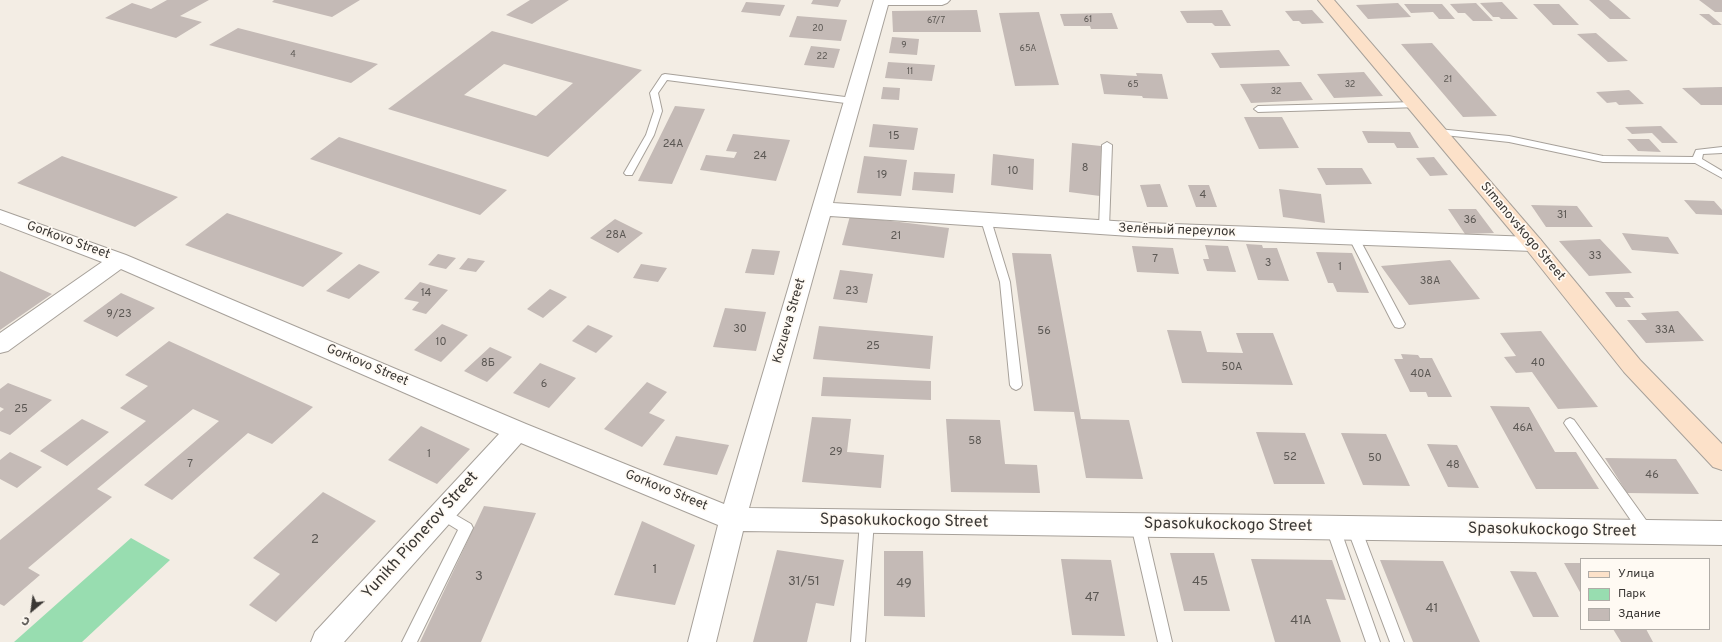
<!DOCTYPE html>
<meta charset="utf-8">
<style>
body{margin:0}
#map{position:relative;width:1722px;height:642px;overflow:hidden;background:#f3ede4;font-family:Overpass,sans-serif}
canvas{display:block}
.legend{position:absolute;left:1580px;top:558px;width:130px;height:72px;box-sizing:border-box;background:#fffaf3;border:1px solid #b0aca7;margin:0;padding:5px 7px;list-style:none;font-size:12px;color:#3a3734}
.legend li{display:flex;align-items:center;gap:8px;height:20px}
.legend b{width:20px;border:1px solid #b0aca7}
.north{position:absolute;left:12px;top:590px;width:40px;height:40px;-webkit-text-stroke:3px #fffaf3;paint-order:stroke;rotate:209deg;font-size:11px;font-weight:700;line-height:16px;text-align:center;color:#3a3734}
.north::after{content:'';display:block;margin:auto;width:14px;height:18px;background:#3a3734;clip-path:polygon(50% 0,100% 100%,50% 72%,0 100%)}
</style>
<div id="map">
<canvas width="1722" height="642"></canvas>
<ul class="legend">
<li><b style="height:5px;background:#fce1c9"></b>Улица</li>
<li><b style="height:11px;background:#98ddb0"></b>Парк</li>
<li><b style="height:11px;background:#c4bab6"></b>Здание</li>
</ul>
<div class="north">С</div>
</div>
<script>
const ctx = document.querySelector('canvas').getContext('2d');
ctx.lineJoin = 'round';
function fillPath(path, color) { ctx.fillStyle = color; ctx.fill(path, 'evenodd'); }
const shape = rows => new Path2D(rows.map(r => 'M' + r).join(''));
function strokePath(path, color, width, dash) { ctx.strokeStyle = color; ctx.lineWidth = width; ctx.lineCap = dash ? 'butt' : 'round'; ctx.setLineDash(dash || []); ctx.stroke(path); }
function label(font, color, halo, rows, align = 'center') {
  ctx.font = font + ' Overpass,sans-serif'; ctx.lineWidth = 3.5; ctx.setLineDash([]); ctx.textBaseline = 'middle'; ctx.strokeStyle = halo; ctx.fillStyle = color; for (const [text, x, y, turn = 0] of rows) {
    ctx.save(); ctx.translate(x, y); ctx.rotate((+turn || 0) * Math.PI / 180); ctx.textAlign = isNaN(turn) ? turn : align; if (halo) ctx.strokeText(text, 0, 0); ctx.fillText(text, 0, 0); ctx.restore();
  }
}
const green = shape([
 [131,538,170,560,82,642,14,642]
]);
const building = shape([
 [167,0,209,0,180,16,202,22,176,38,105,18,132,3,151,9],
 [274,0,360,0,332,17,272,2],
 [530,0,569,0,532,24,506,15],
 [813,0,841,0,838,7,811,4],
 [1589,0,1609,0,1631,19,1610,19],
 [1699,0,1722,0,1722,12,1715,12],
 [746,2,785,5,780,16,741,12],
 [1502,2,1518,19,1501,19,1499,17,1493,17,1480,3],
 [1398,3,1411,17,1368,19,1356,5],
 [1476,3,1493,21,1473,21,1465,13,1458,13,1450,4],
 [1404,4,1442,4,1455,19,1439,19,1433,12,1411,13],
 [1533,4,1559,4,1579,25,1553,25],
 [977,10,981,32,893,32,892,11],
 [1222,10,1231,26,1215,26,1212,23,1187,23,1180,11],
 [1312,10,1324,23,1302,24,1299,21,1293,21,1285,11],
 [1039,12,1059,85,1015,86,999,13],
 [1112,13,1118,29,1091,29,1090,26,1064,26,1060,14],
 [1699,14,1709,14,1722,25,1713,25],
 [797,16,847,20,841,41,789,37],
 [238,28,378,64,351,83,209,45],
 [492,31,642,70,548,157,388,109],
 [504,64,573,83,536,116,464,95],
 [1596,33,1628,61,1608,62,1577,34],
 [892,37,919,39,917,55,889,53],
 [1432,43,1497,116,1463,117,1401,44],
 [811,46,840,49,834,68,804,65],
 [1279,50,1290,66,1220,68,1211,53],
 [888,62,935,65,932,81,885,78],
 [1364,72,1383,96,1334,98,1317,74],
 [1136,73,1162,74,1168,99,1143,98,1142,96,1104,94,1100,74,1137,76],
 [1301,82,1313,100,1251,103,1240,84],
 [883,87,900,88,899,100,881,99],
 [1722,87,1722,105,1701,105,1682,88],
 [1629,90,1644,104,1619,105,1616,102,1607,103,1596,92],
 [675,106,705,109,672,184,638,181],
 [1244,117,1282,117,1299,148,1259,149],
 [873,124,918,128,914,150,869,147],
 [1661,126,1678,143,1662,143,1652,133,1632,134,1625,127],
 [1362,131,1410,132,1419,148,1397,148,1394,143,1368,143],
 [733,134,790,140,776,181,700,170,706,155,734,158,737,152,726,151],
 [339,137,507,190,480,215,310,159],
 [1627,139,1649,139,1661,152,1638,151],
 [1072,143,1101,146,1100,196,1069,192],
 [993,154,1034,159,1033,190,991,185],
 [62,156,178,197,135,227,17,183],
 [864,156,907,160,901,196,857,193],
 [1434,157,1448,175,1430,176,1416,158],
 [1317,168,1362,168,1372,184,1326,185],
 [914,172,955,174,953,193,912,190],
 [1160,184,1168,207,1147,207,1140,185],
 [1188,185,1209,185,1217,207,1196,207],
 [1279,189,1321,194,1325,223,1283,217],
 [1684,200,1714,201,1722,210,1722,215,1696,214],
 [1531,205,1577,206,1593,227,1546,227],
 [1448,209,1476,209,1494,233,1465,234],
 [227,213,343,253,303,287,185,245],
 [850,216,949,228,944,258,842,245],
 [615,219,643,233,618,253,590,238],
 [1622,233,1668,237,1679,254,1632,250],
 [1600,239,1632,273,1589,276,1559,241],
 [1246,244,1262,245,1263,248,1277,248,1289,281,1258,280],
 [1205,245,1228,246,1236,272,1207,271,1203,259,1209,259],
 [1132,246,1173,248,1179,274,1137,272],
 [752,249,780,251,774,275,745,273],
 [1316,252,1352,253,1369,293,1337,292,1333,283,1328,283],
 [1012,253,1051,254,1081,419,1129,420,1143,479,1086,478,1074,412,1034,411],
 [438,254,456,258,446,269,428,265],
 [468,258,485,261,476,272,459,269],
 [1450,260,1480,299,1409,305,1381,266],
 [359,264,380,272,349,299,326,291],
 [641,264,667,268,658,282,633,278],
 [840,270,873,274,867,303,833,299],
 [0,271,52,294,0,330],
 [420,282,448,290,426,314,412,310,419,302,404,299],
 [550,289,567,297,543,318,527,309],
 [1605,292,1629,292,1634,298,1624,298,1631,307,1616,307],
 [121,293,155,308,117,337,83,321],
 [725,308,766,312,756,351,713,347],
 [1678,311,1704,341,1646,343,1627,320,1647,320,1641,313],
 [442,324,468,335,441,362,414,350],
 [588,325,613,336,596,353,572,341],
 [819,326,933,336,930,369,813,359],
 [1167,330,1201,331,1207,352,1243,353,1236,333,1273,333,1293,385,1182,383],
 [1541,331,1598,407,1558,409,1532,372,1516,373,1504,357,1516,356,1500,333],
 [169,341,313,407,272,444,248,433,172,500,144,485,219,421,193,409,97,489,112,497,28,568,40,575,4,606,0,604,0,540,146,421,120,408,148,386,125,375],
 [490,347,512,357,487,382,464,371],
 [1401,354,1418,355,1420,358,1432,358,1452,397,1428,397,1426,392,1410,392,1394,359,1403,359],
 [540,363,576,378,549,408,513,393],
 [823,377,931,381,931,400,821,396],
 [647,382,667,392,649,413,665,420,642,447,604,429],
 [8,383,52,400,10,435,0,431,0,412,4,409,0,407,0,389],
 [1490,406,1529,407,1555,452,1576,452,1599,489,1536,489],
 [812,417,851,419,847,452,884,455,881,488,802,482],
 [82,419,109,432,67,466,40,451],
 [946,419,1000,420,1005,464,1037,465,1040,493,951,492],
 [421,426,470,449,437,484,388,460],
 [1256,432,1305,433,1325,484,1274,484],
 [1341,433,1386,434,1410,486,1363,485],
 [676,436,729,445,717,475,663,465],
 [1427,444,1457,445,1479,488,1448,487],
 [10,452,42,467,17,488,0,479,0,460],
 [1605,458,1676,459,1699,494,1627,493],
 [323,492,376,521,276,622,249,605,280,574,253,558],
 [484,506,536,513,481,642,420,642],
 [642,521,695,545,675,605,614,595],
 [777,550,844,560,834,606,816,603,807,642,753,642],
 [884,551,923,551,925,617,884,616],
 [1170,553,1214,553,1230,611,1184,611],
 [1061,559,1111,560,1125,636,1072,635],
 [1251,559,1332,560,1346,600,1326,599,1341,642,1275,642],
 [1380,560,1443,561,1480,642,1413,642],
 [1564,563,1581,563,1581,594],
 [1510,571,1536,572,1559,617,1533,617],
 [1613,629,1646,629,1653,642,1621,642]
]);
const lane = shape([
 [665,74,853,98,857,101,853,104,667,80,658,93,662,111,654,135,632,175,626,175,624,173,646,135,654,111,650,93,662,75,665,74],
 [1416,102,1419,103,1420,105,1419,107,1258,112,1254,109,1258,106,1416,102],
 [1438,129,1509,136,1603,156,1693,157,1696,150,1722,147,1722,153,1703,154,1702,159,1722,171,1722,178,1695,163,1603,162,1509,142,1435,134,1434,132,1438,129],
 [1107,142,1112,145,1109,228,1104,231,1099,228,1102,145,1107,142],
 [986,217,991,220,1010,282,1022,385,1020,388,1016,390,1012,388,1010,385,1000,282,981,220,986,217],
 [1354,235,1359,238,1405,324,1403,327,1399,328,1395,327,1393,324,1349,238,1354,235],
 [1570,418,1574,420,1651,527,1653,531,1651,535,1646,537,1641,535,1566,426,1564,423,1566,420,1570,418],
 [442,507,471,524,473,528,417,642,402,642,458,530,437,517,435,513,437,509,442,507],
 [867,515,872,517,874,521,865,642,851,642,860,521,862,517,867,515],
 [1138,519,1143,521,1145,525,1172,642,1158,642,1131,525,1133,521,1138,519],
 [1333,522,1338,524,1340,528,1380,642,1366,642,1326,528,1328,524,1333,522],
 [1354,522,1359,524,1361,528,1404,642,1390,642,1347,528,1349,524,1354,522]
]);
const street = shape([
 [874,0,950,0,947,3,942,5,888,5,833,203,1145,223,1533,237,1540,239,1543,244,1540,249,1533,251,1145,237,830,216,749,508,1722,521,1722,545,743,531,716,642,688,642,718,525,521,443,344,642,311,642,315,632,499,434,121,269,8,351,0,353,0,333,102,262,0,223,0,210,126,255,526,424,724,504,874,0]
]);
const secondary = shape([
 [1318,0,1334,0,1540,239,1640,360,1722,444,1722,470,1713,467,1624,372,1526,249,1318,0]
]);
const farNumbernames = [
 ["61",1088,20],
 ["67/7",936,21],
 ["20",818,29],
 ["9",904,46],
 ["65А",1028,49],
 ["4",293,55],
 ["22",822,57],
 ["11",910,72],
 ["21",1448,80],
 ["65",1133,85],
 ["32",1350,85],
 ["32",1276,92]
];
const numberNames = [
 ["15",894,137],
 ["24А",673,145],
 ["24",760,157],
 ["8",1085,169],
 ["10",1013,172],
 ["19",882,176],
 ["4",1203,196],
 ["31",1562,216],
 ["36",1470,221],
 ["28А",616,236],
 ["21",896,237],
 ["33",1595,257],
 ["7",1155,260],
 ["3",1268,264],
 ["1",1340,268],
 ["38А",1430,282],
 ["23",852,292],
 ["14",426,294],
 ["9/23",119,315],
 ["30",740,330],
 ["33А",1665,331],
 ["56",1044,332],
 ["10",441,343],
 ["25",873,347],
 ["8Б",488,364],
 ["40",1538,364],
 ["50А",1232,368],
 ["40А",1421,375],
 ["6",544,385],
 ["25",21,410],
 ["46А",1523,429],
 ["58",975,442],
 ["29",836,453],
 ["1",429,455],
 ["52",1290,458],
 ["50",1375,459],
 ["7",190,465],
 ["48",1453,466],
 ["46",1652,476]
];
const streetNames = [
 ["Зелёный переулок",1177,231,2],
 ["Simanovskogo Street",1522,232,50],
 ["Gorkovo Street",68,241,20],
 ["Kozueva Street",790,321,-74],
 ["Gorkovo Street",367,366,23],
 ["Gorkovo Street",666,491,22]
];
const nearNumbernames = [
 ["2",315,540],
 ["1",655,570],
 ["3",479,577],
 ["31/51",804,582],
 ["45",1200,582],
 ["49",904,584],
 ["47",1092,598],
 ["41",1432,609],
 ["41А",1301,621]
];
const nearStreetnames = [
 ["Spasokukoсkogo Street",904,522,1],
 ["Spasokukoсkogo Street",1228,526,1],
 ["Spasokukoсkogo Street",1552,531,1],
 ["Yunikh Pionerov Street",421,536,-48]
];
fillPath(green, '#98ddb0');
fillPath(building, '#c4bab6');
strokePath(lane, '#a7a19a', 2);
strokePath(street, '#a7a19a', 2);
strokePath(secondary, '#a7a19a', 2);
fillPath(lane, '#fff');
fillPath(street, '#fff');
fillPath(secondary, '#fce1c9');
label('9px', '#5c5854', null, farNumbernames);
label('11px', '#5c5854', null, numberNames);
label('13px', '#3a3734', '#fffaf3', streetNames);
label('13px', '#5c5854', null, nearNumbernames);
label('16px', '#3a3734', '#fffaf3', nearStreetnames);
</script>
